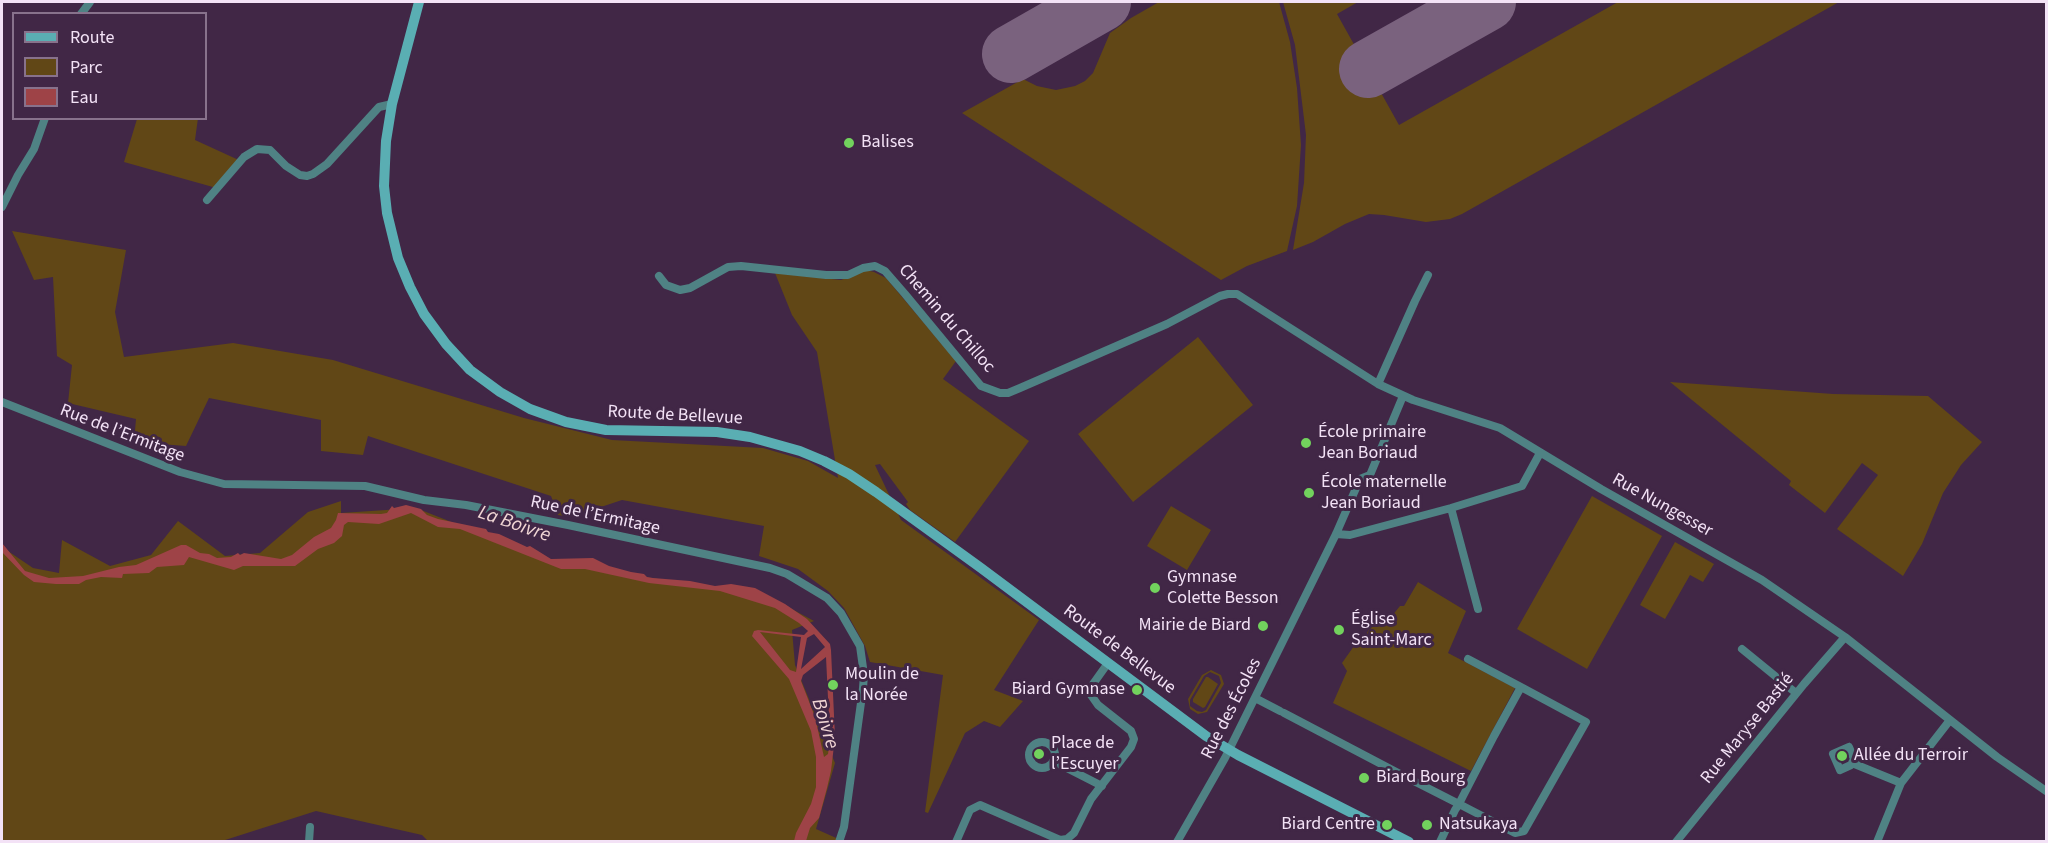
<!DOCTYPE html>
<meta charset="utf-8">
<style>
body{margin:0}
#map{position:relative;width:2048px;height:843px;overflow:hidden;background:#412746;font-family:"Source Sans 3",sans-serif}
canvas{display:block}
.frame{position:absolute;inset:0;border:3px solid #f3e2f6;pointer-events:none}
.legend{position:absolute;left:12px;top:12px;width:195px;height:108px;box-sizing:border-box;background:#412746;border:2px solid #88728c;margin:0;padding:8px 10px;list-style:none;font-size:18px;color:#f3e2f6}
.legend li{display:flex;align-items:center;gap:12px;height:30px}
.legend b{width:30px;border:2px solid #88728c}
</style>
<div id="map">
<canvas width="2048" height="843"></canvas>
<div class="frame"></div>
<ul class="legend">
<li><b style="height:8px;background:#5aaeb3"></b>Route</li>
<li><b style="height:16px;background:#614716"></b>Parc</li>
<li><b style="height:16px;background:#9e4347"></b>Eau</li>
</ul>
</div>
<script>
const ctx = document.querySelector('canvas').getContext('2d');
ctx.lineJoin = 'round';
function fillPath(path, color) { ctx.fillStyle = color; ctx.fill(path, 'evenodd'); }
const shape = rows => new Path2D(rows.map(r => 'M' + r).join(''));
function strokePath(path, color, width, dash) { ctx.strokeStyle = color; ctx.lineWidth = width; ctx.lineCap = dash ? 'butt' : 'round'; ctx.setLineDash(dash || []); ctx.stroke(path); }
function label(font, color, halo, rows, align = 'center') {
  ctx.font = font + ' "Source Sans 3",sans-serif'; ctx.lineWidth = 6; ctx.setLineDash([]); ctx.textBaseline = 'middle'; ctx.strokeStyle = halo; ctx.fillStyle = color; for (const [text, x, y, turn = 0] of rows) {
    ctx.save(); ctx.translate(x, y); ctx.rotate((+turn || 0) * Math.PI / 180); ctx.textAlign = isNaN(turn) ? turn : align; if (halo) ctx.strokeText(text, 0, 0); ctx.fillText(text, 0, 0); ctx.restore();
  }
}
const green = shape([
 [1159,2,1279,2,1290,42,1297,88,1301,145,1297,206,1287,251,1247,266,1221,280,962,113,1023,79,1037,86,1056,90,1075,86,1085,81,1093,73,1110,33,1131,18],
 [1283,2,1358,2,1337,14,1399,125,1618,2,1839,2,1462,214,1450,219,1426,222,1384,215,1369,214,1345,224,1313,242,1293,250,1304,183,1306,135,1295,45],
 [198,118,195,140,243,162,220,189,124,162,137,119],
 [12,231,126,250,115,312,124,357,233,343,333,360,524,418,612,440,763,448,808,461,838,478,817,352,792,315,775,273,841,280,866,270,874,272,886,278,956,361,943,379,1029,441,955,542,910,510,906,504,908,502,880,464,875,465,901,520,1039,620,994,690,1023,701,1000,727,984,721,965,733,928,813,925,812,943,675,870,662,865,646,844,608,828,591,798,569,759,556,764,526,622,500,571,517,558,515,551,496,368,436,363,455,321,451,321,420,209,398,186,446,134,442,136,419,68,403,72,365,57,356,53,277,34,280],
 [1198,337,1253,405,1133,502,1078,434],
 [1670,382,1833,394,1928,396,1982,442,1961,465,1943,493,1922,544,1903,576,1837,529,1878,475,1862,463,1825,513,1789,485,1791,481],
 [1592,496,1662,536,1587,669,1517,629],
 [341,501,341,513,416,508,560,565,764,594,814,621,792,630,795,665,835,763,816,829,843,841,428,841,422,835,316,811,222,841,2,841,2,547,33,568,59,573,62,540,110,566,151,555,178,521,225,556,260,553,308,512],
 [1171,506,1211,530,1187,570,1147,546],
 [1675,542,1714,564,1703,582,1690,575,1665,619,1640,605],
 [1418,582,1466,611,1448,653,1515,688,1471,771,1333,703,1347,671,1342,663,1354,646,1360,646,1376,616,1387,622,1400,606,1404,606],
 [1211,670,1221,675,1224,684,1207,712,1198,714,1190,709,1188,699,1202,675],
 [1210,672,1219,676,1221,683,1206,710,1202,712,1197,711,1190,706,1190,700,1204,676],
 [1206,677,1208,677,1218,684,1205,707,1203,708,1193,702,1193,699]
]);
const water = shape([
 [406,505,421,509,427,515,438,519,486,529,488,532,499,534,527,547,530,546,551,559,593,558,609,566,631,572,644,574,647,577,653,578,690,581,715,586,731,584,755,588,785,604,807,619,830,644,831,650,835,737,831,771,827,788,819,818,810,828,806,841,794,841,796,833,811,804,816,787,816,757,811,731,789,679,752,636,754,631,758,630,804,635,808,631,799,623,775,608,720,591,649,583,585,569,561,569,460,529,438,527,411,513,379,524,348,522,344,525,342,536,334,543,318,549,295,566,243,566,234,570,189,557,184,565,157,567,149,573,123,574,122,578,101,577,86,580,79,584,56,584,34,582,24,575,2,552,2,543,25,571,49,578,83,576,119,567,136,565,181,545,186,545,200,553,209,554,217,558,231,557,238,553,240,555,244,553,281,559,292,555,314,537,331,528,336,520,338,513,381,514,387,513,392,506,394,508],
 [760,632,801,637,796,672,790,670],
 [814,634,825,647,801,669,807,638],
 [826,657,830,739,828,754,824,757,815,717,801,681,803,675]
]);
const runway = shape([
 [1011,54,1102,2],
 [1368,69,1487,2]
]);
const street = shape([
 [81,14,90,2],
 [207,200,244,157,257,149,270,150,286,166,300,175,307,176,313,174,327,164,379,107,392,104],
 [2,207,18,175,34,149,45,118],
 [659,276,666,285,680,290,690,288,728,267,741,266,826,275,848,275,863,268,875,266,885,271,905,294,981,386,1000,393,1008,393,1020,388,1167,324,1220,296,1228,294,1237,294,1378,384,1413,400,1500,428,1601,489,1762,580,1845,637,1997,757,2046,791],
 [1378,384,1415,301,1428,275],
 [2,402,180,472,224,484,365,486,424,500,466,505,568,525,770,568,787,574,827,598,841,613,860,646,864,675,863,688,844,827,839,842],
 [1451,508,1478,609],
 [1336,534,1350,535,1451,508,1522,486,1540,453],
 [1742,649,1796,693],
 [1468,659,1521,687],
 [1255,698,1280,711],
 [1284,713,1402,775,1459,804,1515,833,1524,831,1586,722,1521,687,1494,736,1463,796,1459,804,1455,810,1440,842],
 '1029 755a13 13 0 1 1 26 0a13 13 0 1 1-26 0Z',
 [1849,747,1854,759,1851,765,1840,770,1833,754,1849,747],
 [1053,761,1102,786],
 [1852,763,1901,783],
 [309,842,310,827],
 [956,842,970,810,980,805,1060,840,1067,839,1074,833,1091,799,1131,747,1134,739,1131,731,1098,705,1091,695,1091,690,1093,684,1108,663],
 [1177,842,1225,758,1336,534,1360,479,1370,475,1403,396],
 [1676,842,1804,684,1845,637],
 [1877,842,1901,783,1950,720]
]);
const secondary = shape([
 [419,2,392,104,386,141,384,186,387,213,398,258,410,287,424,314,446,344,470,370,500,392,530,409,566,422,606,430,717,432,750,437,800,451,824,461,849,474,876,492,981,568,1206,736,1238,755,1409,842]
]);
const markers = [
 [849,143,6,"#72d25d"],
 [1306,443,6,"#72d25d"],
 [1309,493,6,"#72d25d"],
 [1155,588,6,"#72d25d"],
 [1263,626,6,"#72d25d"],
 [1339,630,6,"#72d25d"],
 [833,685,6,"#72d25d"],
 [1137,690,6,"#72d25d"],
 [1039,754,6,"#72d25d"],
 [1842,756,6,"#72d25d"],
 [1364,778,6,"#72d25d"],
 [1387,825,6,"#72d25d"],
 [1427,825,6,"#72d25d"]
];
const poiNames = [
 ["Balises",861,143],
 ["École primaire",1318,433],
 ["Jean Boriaud",1318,454],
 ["École maternelle",1321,483],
 ["Jean Boriaud",1321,504],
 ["Gymnase",1167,578],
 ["Colette Besson",1167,599],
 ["Église",1351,620],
 ["Saint-Marc",1351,641],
 ["Mairie de Biard",1251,626,"right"],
 ["Moulin de",845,675],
 ["la Norée",845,696],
 ["Biard Gymnase",1125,690,"right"],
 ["Place de",1051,744],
 ["l’Escuyer",1051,765],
 ["Allée du Terroir",1854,756],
 ["Biard Bourg",1376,778],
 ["Biard Centre",1375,825,"right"],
 ["Natsukaya",1439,825]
];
const streetNames = [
 ["Chemin du Chilloc",946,319,49],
 ["Route de Bellevue",675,416,3],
 ["Rue de l’Ermitage",122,434,21],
 ["Rue Nungesser",1662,506,29],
 ["Rue de l’Ermitage",595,516,12],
 ["Route de Bellevue",1119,650,37],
 ["Rue des Écoles",1232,709,-63],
 ["Rue Maryse Bastié",1748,729,-51]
];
const waterNames = [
 ["La Boivre",514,525,19],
 ["Boivre",824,724,73]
];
fillPath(green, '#614716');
fillPath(water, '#9e4347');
strokePath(runway, '#7a627e', 58);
strokePath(street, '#4f8284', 8);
strokePath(secondary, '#5aaeb3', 10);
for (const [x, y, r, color] of markers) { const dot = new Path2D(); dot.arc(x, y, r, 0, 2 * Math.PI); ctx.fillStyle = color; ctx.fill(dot); strokePath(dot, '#412746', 2); }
label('18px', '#f3e2f6', '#412746', poiNames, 'left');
label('18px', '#f3e2f6', '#412746', streetNames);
label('italic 20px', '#f1d6d5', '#412746', waterNames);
</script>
